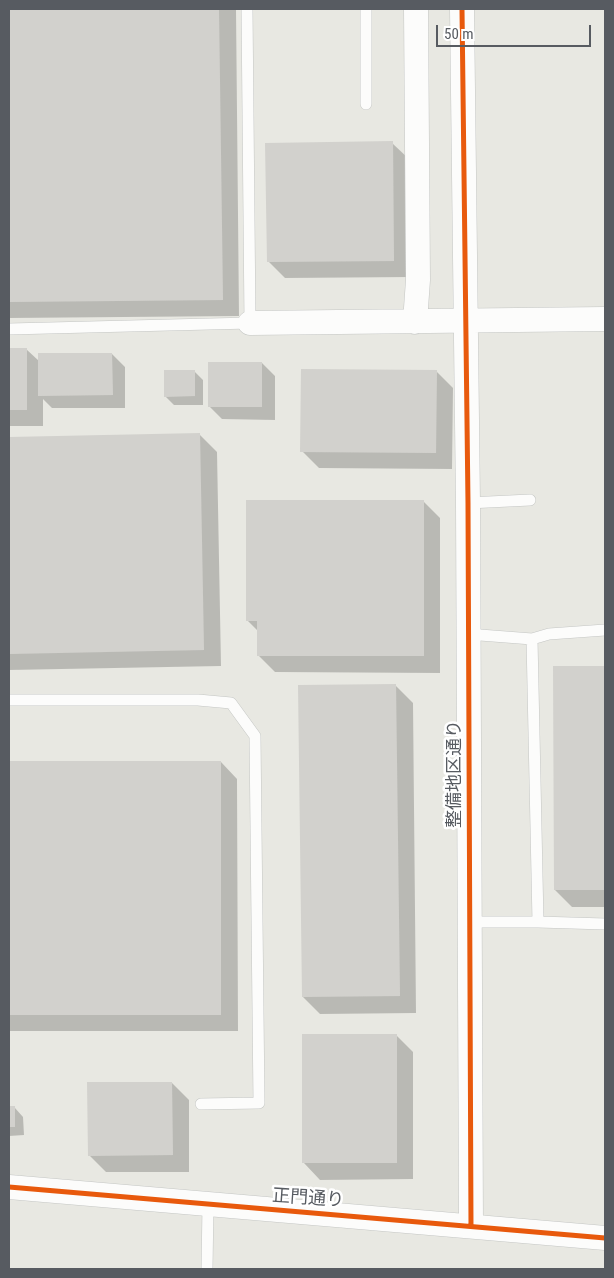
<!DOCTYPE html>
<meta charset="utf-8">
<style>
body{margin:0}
#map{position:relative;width:614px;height:1278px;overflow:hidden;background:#e8e8e2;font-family:"Roboto Condensed",sans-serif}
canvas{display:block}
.frame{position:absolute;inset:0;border:10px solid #575b61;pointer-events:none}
.scale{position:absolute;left:436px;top:25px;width:155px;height:22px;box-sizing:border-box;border:2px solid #575b61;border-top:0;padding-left:6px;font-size:15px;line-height:18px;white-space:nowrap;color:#575b61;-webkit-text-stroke:4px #fff;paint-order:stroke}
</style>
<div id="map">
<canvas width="614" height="1278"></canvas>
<div class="frame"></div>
<div class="scale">50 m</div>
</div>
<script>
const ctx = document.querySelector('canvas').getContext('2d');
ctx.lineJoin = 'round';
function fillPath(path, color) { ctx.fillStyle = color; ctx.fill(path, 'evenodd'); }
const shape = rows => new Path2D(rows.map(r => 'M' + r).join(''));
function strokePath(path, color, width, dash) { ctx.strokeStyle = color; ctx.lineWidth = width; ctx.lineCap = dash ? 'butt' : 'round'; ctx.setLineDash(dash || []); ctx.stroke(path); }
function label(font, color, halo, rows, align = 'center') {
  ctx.font = font + ' "Roboto Condensed","Noto Sans JP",sans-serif'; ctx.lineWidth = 5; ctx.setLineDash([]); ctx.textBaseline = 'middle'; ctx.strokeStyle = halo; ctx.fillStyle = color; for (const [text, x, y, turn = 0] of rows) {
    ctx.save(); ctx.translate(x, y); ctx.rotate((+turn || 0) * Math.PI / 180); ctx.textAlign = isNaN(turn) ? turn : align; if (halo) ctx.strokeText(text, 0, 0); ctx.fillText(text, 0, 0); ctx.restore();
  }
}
const shadow = shape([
 [9,9,236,9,239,316,9,318],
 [392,143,409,159,411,277,285,278,268,261],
 [9,349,26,349,39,361,112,354,125,367,125,408,52,408,43,399,43,426,9,426],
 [262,363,275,376,275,420,222,419,209,406],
 [194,371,203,380,203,405,174,405,165,396],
 [436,371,453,388,452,469,319,468,302,451],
 [200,435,217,452,221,666,9,670,9,438],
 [423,501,440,518,440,673,275,672,258,655,258,631,247,620],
 [554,667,605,667,605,907,572,907,555,890],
 [396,686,413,703,416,1013,320,1014,303,997],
 [221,762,237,779,238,1031,9,1031,9,763],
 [396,1035,413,1052,413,1179,320,1180,304,1163],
 [172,1083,189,1100,189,1172,106,1172,89,1155],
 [9,1108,15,1108,23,1117,24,1135,9,1136]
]);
const building = shape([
 [9,9,219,9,223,300,9,302],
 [393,141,394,261,267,262,265,143],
 [9,348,27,348,27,410,9,410],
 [38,353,112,353,113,395,38,396],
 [208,362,262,362,262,407,208,407],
 [301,369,437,370,436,453,300,452],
 [164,370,195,370,195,396,164,397],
 [200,433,204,650,9,654,9,437],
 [246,500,424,500,424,656,257,656,257,621,246,621],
 [553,666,605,666,605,890,554,890],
 [396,684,400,996,302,997,298,685],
 [9,761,221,761,221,1015,9,1015],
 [302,1034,397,1034,397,1163,302,1163],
 [87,1082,172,1082,173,1155,88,1156],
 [9,1106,15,1106,15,1127,9,1127]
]);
const lane = shape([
 [366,104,366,9],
 [9,329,250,323,247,9],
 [468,503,530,500],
 [467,634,532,639,538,922,470,922],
 [532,639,549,634,605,630],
 [9,700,198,700,231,703,255,736,259,1103,201,1104],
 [538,922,605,924],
 [207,1269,208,1205]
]);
const street = shape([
 [462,9,468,503,471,1226],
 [415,322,418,280,416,9],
 [250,323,605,319],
 [9,1187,605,1238]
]);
const cycleway = shape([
 [462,9,468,503,471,1226],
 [9,1187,605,1238]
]);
const streetNames = [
 ["整備地区通り",455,774,-90],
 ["正門通り",308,1199,4]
];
fillPath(shadow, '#0003');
fillPath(building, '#d2d1cd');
strokePath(lane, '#c4c6c4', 12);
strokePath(street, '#c4c6c4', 25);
strokePath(lane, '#fcfcfb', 11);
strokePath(street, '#fcfcfb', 24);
strokePath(cycleway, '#e8590c', 5);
label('18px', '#575b61', '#fff', streetNames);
</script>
